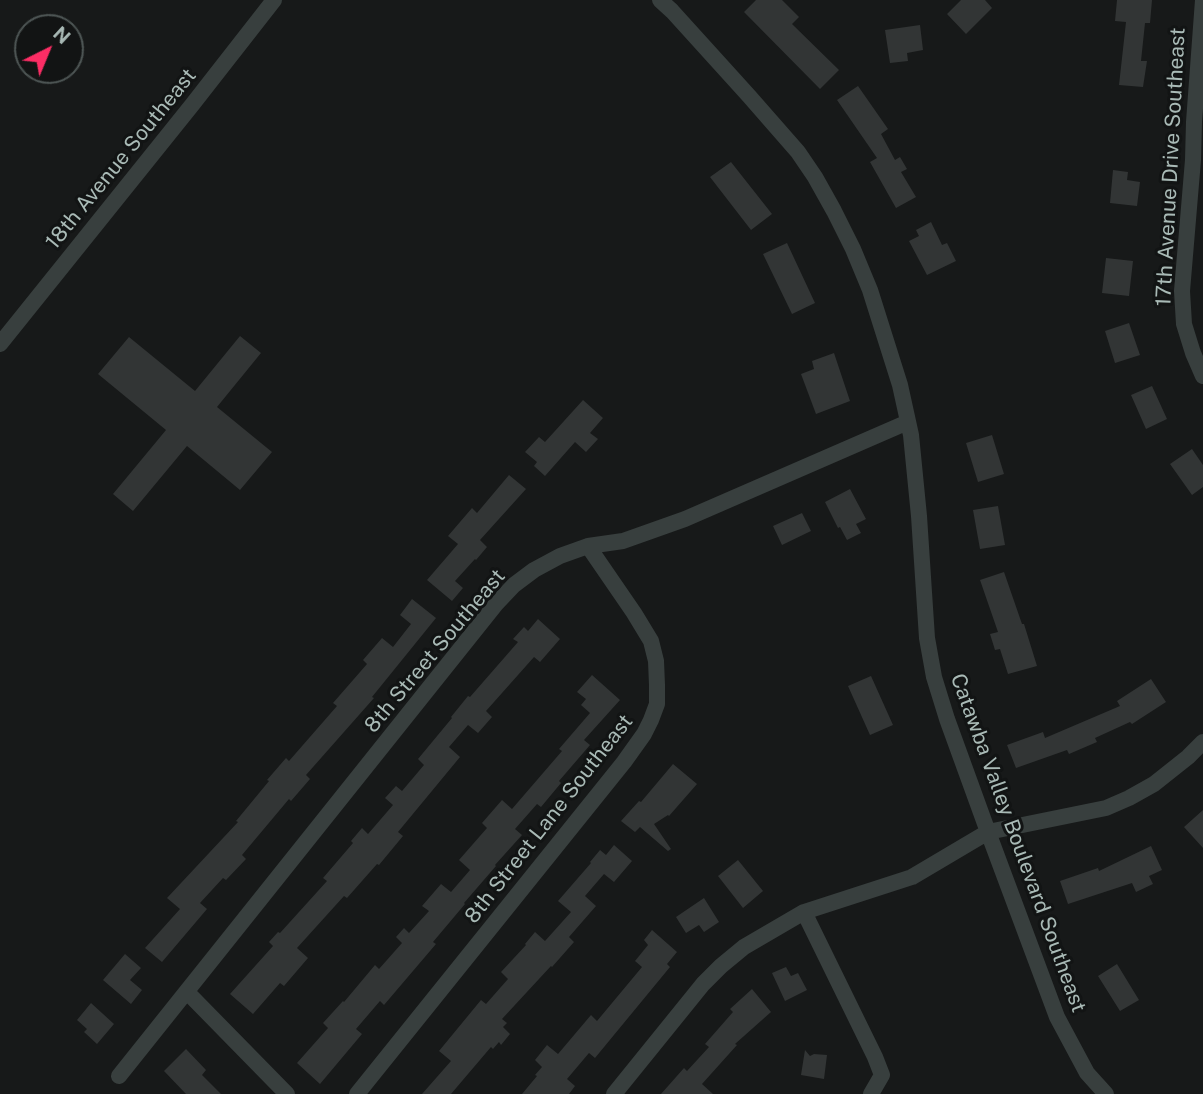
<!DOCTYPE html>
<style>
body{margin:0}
#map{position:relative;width:1203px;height:1094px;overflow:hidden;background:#171919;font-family:"Public Sans",sans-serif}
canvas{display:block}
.north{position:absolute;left:14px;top:14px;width:70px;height:70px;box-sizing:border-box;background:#121414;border:2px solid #4e5655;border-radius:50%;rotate:43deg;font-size:19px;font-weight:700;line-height:28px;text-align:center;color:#a9bab6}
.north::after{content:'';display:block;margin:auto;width:24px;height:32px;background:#fc2d65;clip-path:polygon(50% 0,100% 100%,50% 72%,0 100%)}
</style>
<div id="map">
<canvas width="1203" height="1094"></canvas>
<div class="north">N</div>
</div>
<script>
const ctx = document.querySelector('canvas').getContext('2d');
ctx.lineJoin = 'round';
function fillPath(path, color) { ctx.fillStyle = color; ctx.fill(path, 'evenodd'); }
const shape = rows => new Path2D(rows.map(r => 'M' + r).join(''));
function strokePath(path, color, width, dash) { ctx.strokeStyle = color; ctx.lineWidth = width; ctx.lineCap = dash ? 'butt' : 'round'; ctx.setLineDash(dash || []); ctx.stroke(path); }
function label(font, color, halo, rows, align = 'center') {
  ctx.font = font + ' "Public Sans",sans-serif'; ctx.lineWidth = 6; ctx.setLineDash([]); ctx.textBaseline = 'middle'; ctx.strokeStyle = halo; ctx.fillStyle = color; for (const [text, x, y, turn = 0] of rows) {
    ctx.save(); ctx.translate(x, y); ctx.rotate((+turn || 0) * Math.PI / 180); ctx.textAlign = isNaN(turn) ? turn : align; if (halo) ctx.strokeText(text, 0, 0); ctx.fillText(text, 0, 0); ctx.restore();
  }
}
const building = shape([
 [756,0,782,0,799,17,792,24,839,70,820,89,744,12],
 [961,0,985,0,992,8,966,34,947,14],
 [1117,0,1152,0,1150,23,1145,23,1141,61,1147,61,1143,87,1119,85,1126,22,1115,21],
 [920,25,923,50,907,53,908,61,890,63,885,30],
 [858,86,888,129,881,134,895,160,900,157,907,169,901,172,916,197,896,208,870,162,877,158,837,100],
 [731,162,772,214,751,230,710,177],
 [1113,170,1128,172,1127,180,1140,182,1137,206,1110,203],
 [931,222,942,245,947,243,956,261,927,275,909,241,919,236,916,230],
 [787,243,815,303,792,314,763,254],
 [1106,258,1133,261,1129,296,1102,293],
 [1129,323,1140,355,1115,363,1105,331],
 [240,336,261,353,217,407,272,452,240,490,187,446,133,511,113,494,166,430,98,374,129,337,195,391],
 [834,353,850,401,816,414,801,374,814,369,812,361],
 [1152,386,1167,419,1146,429,1131,395],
 [583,400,603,418,590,433,598,439,586,452,575,442,545,476,534,466,537,462,525,452,539,437,545,442],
 [992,435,1004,474,978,482,966,443],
 [1192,449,1203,465,1203,487,1192,495,1170,464],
 [509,475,526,489,480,540,487,547,476,560,475,559,455,581,463,588,452,601,427,580,458,544,448,536,472,508,477,513],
 [850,489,866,519,856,524,861,533,847,540,840,527,838,528,825,502],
 [998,506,1005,545,980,549,973,510],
 [802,513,811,531,782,545,773,526],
 [1004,572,1022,624,1024,624,1037,666,1008,674,1000,649,995,650,990,634,998,632,980,580],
 [412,599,436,618,372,697,374,698,306,775,310,779,291,801,289,799,242,855,246,859,226,880,223,878,200,903,207,909,162,962,145,948,180,909,167,898,238,822,236,821,269,781,267,780,286,758,289,761,337,706,333,703,367,664,363,660,382,638,393,647,411,624,400,615],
 [538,619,560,639,540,662,534,657,486,711,492,717,478,733,468,725,449,747,460,757,398,832,403,836,379,865,377,864,347,898,344,896,297,948,308,958,284,986,280,983,253,1014,230,994,273,946,269,942,278,932,280,933,327,881,323,878,353,843,351,841,362,828,368,834,393,805,385,798,396,786,402,791,424,765,418,759,452,718,451,717,468,696,470,697,518,642,513,639,524,627,528,631],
 [592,675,620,700,584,740,590,745,559,781,561,783,541,807,537,804,515,829,522,835,495,865,496,866,464,903,465,904,433,942,436,944,384,1005,380,1001,356,1029,362,1034,320,1084,297,1063,328,1028,323,1023,343,1001,344,1002,375,965,379,969,402,943,396,937,404,928,409,933,429,911,422,906,441,884,451,892,470,870,459,860,487,828,482,823,502,800,512,809,562,751,559,749,590,713,581,705,586,699,577,692],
 [871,676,893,725,870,735,848,686],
 [1151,679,1166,702,1132,724,1130,722,1095,738,1097,742,1069,754,1067,750,1016,768,1007,745,1043,732,1045,738,1120,706,1117,701],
 [673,764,697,784,669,816,668,815,654,824,671,849,668,851,640,827,635,832,621,821,639,801,641,802],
 [1203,810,1203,848,1184,827],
 [614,845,632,861,614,882,604,874,585,896,596,906,569,937,574,942,552,967,551,966,502,1019,507,1023,503,1027,510,1034,501,1045,499,1042,493,1049,491,1047,451,1094,422,1094,451,1061,439,1051,481,1000,486,1004,508,979,501,972,526,945,525,944,535,932,545,941,571,912,558,901,591,863,590,862,600,850,606,855],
 [1151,846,1162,870,1149,876,1153,884,1136,892,1132,883,1068,904,1060,881,1098,868,1099,871],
 [738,860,763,891,743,908,718,876],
 [704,898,719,922,704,932,699,925,686,933,676,917],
 [652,930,677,952,667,964,670,967,595,1058,589,1053,567,1079,575,1086,569,1094,522,1094,537,1076,535,1075,542,1067,535,1060,547,1045,558,1054,591,1015,597,1021,642,967,635,961,648,945,644,940],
 [125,954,141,968,130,980,142,990,131,1004,103,980],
 [1117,964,1139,1000,1120,1011,1098,976],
 [786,967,791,976,798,973,807,990,785,1001,772,973],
 [752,989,771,1012,735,1044,737,1045,702,1084,713,1094,661,1094,684,1068,687,1071,709,1047,705,1044,733,1012,730,1009],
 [91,1003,114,1024,97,1044,84,1032,87,1029,77,1020],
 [186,1049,206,1070,202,1075,221,1094,186,1094,164,1071],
 [805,1050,810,1056,814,1054,827,1055,824,1079,801,1075]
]);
const minor = shape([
 [660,0,672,11,749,96,798,152,815,177,834,211,853,249,870,290,900,385,911,435,919,516,927,638,934,677,947,719,988,832,1057,1017,1087,1073,1106,1094],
 [1203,0,1194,122,1193,160,1182,291,1184,324,1193,353,1203,376],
 [0,344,192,105,274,0],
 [804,912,875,1057,882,1075,871,1094],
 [187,992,287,1094],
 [119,1076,496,604,514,585,534,570,560,556,588,546,623,541,685,519,908,422],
 [357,1094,624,762,644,734,651,720,657,704,657,685,656,661,651,641,634,613,588,546],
 [614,1094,703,984,721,966,744,947,804,912,912,877,988,832,1106,808,1129,798,1154,784,1188,757,1203,742]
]);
const streetNames = [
 ["18th Avenue Southeast",121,159,-51],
 ["17th Avenue Drive Southeast",1171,167,-87],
 ["8th Street Southeast",435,651,-50],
 ["8th Street Lane Southeast",549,819,-52],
 ["Catawba Valley Boulevard Southeast",1018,843,70]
];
fillPath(building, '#323535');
strokePath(minor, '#383f3e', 16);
label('21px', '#a9bab6', '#121414', streetNames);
</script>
